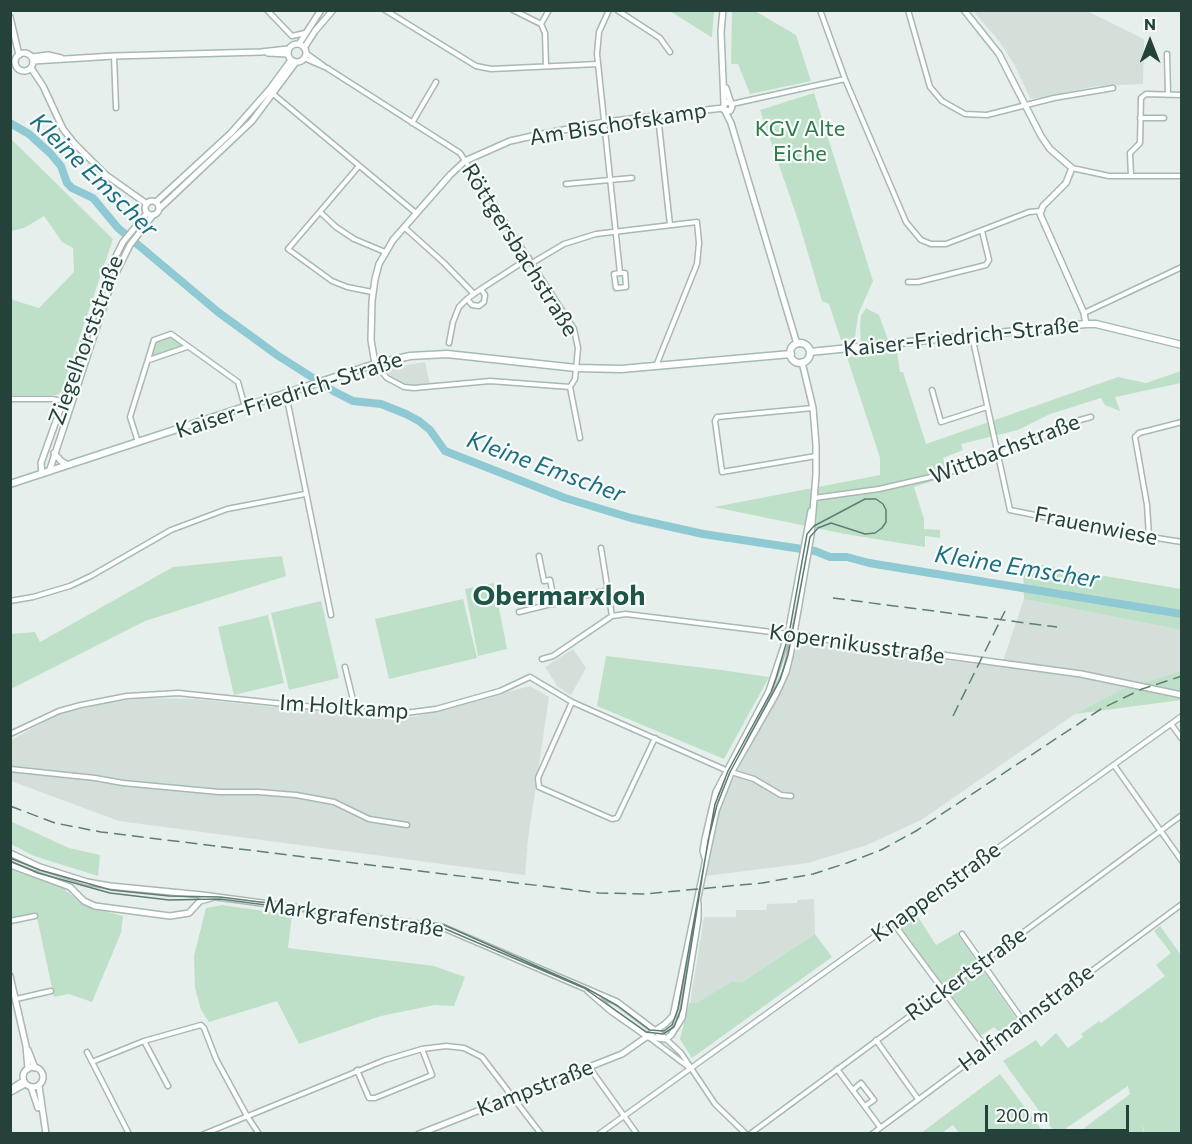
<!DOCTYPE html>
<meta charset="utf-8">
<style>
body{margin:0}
#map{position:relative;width:1192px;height:1144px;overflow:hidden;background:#e6efeb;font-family:Commissioner,sans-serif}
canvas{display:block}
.frame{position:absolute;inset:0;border:12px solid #24423a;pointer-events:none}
.north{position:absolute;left:1120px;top:12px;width:60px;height:60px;-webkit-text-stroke:4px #f7fbf9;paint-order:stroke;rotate:0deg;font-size:16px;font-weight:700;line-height:24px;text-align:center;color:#24423a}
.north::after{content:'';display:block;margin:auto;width:21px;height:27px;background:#24423a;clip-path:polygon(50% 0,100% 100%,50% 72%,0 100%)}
.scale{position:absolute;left:985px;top:1105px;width:144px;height:27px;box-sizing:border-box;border:3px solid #24423a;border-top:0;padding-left:8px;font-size:18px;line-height:21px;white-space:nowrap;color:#24423a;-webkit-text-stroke:4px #f7fbf9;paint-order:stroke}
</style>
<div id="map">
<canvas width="1192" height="1144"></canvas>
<div class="frame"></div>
<div class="north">N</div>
<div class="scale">200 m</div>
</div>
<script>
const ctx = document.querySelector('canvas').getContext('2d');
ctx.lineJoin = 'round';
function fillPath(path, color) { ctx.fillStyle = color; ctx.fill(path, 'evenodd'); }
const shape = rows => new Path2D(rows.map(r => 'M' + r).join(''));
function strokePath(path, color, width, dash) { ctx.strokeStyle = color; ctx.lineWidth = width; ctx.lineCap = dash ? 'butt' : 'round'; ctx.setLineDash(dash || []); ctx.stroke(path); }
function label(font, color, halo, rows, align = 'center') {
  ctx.font = font + ' Commissioner,sans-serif'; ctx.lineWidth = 4.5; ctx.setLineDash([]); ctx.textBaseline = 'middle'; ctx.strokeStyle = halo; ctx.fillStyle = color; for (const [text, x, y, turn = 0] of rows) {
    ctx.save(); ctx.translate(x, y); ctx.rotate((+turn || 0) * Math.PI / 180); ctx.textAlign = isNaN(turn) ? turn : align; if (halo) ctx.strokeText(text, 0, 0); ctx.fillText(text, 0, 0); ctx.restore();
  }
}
const built = shape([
 [973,11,1087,11,1144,39,1143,84,1097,86,1033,99,1030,98,1014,64,999,41],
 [425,362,430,385,405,385,389,375,388,368],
 [1024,599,1181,630,1181,671,1120,690,1075,714,921,820,867,845,808,863,706,876,716,811,790,672,798,642,1001,667],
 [573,649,586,668,571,695,558,687,545,667],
 [530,686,549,697,528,839,525,875,119,821,11,781,11,740,57,715,102,704,140,698,195,699,343,714,414,717],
 [814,899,815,934,742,982,731,982,697,1004,690,1003,704,917,736,917,736,910,766,910,767,904,797,903,797,900]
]);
const green = shape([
 [670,11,714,11,712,37,711,37],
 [732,11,755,11,796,35,811,81,750,94,738,64,731,64],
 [814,93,873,281,858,315,855,338,841,340,829,304,822,301,799,223,760,110],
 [11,139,113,239,61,392,57,395,11,395,11,296,13,300,39,308,74,272,73,248,62,242,44,216,24,228,11,231],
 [866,308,879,315,890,345,861,347,860,326,861,316],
 [171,337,183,346,152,356,156,342],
 [897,352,900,372,903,372,926,444,1118,377,1146,383,1181,371,1181,383,1115,397,1120,411,1105,405,1101,398,1050,414,1018,430,961,444,963,450,943,458,949,476,914,487,924,519,924,529,940,530,940,538,925,536,925,547,845,534,714,507,880,475,880,458,847,357],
 [282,556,286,576,145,621,11,689,11,634,35,632,40,642,173,567],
 [1023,562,1181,589,1181,630,1024,599],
 [494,583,507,649,478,656,465,589],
 [463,599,477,658,389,679,375,619],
 [321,601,339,678,289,690,271,613],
 [268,615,284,683,234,695,218,627],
 [606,656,721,670,769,677,724,759,597,706],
 [1181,671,1181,700,1075,714,1120,690],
 [10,821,69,848,100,855,98,876,34,856,11,844],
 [11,870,63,888,85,906,123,916,121,933,92,1002,69,994,54,997,36,913,11,919],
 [222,905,292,915,288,948,434,966,465,977,454,1006,435,1005,381,1016,299,1044,277,1001,209,1022,201,1010,195,988,194,956,206,908],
 [916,914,936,945,957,933,1018,1021,1000,1033,994,1027,980,1036,899,925],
 [1160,926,1181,955,1181,1133,1145,1133,1141,1123,1144,1133,1089,1133,1084,1128,1130,1094,1128,1086,1059,1133,1055,1133,1003,1061,1036,1040,1041,1047,1056,1033,1068,1048,1083,1037,1081,1034,1099,1021,1101,1023,1165,976,1156,965,1171,953,1154,931],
 [815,934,832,957,692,1058,680,1039,689,1003,697,1003,731,982,742,982],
 [1000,1074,1044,1133,959,1133,953,1125,942,1133,921,1133]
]);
const river = shape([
 [10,123,29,134,50,153,61,166,67,183,72,188,93,198,118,228,218,312,277,355,335,392,353,401,381,404,406,414,419,421,430,430,445,451,565,498,631,518,703,534,815,551,830,557,847,557,869,563,1182,614]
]);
const minor = shape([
 [267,10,292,36,305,33],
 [385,10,476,66,491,69,598,64],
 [513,10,541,24,545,33,546,66],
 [609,10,599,32,597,54,620,273],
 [617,10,660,38,670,52],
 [820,10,845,79,906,222,921,240,931,244,946,244,1029,212,1040,211],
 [908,10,930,87,942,101,965,114,987,115,1054,98,1113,88],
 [541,24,549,10],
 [306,53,324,66],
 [1167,54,1168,95],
 [114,56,116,108],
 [304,58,327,68,460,153,574,329,578,348,575,379,570,387,580,438],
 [272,93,416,213],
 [732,104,845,79],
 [658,116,670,225],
 [1140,118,1164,118],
 [412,123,436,82],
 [359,166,288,249,332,281,347,287,372,292],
 [1072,168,1109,176,1182,176],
 [1131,176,1130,153,1140,143,1141,98,1146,94,1182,95],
 [566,184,632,178],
 [320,212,336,227,354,239,385,252],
 [404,227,444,263,474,294],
 [532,263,564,244,596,234,697,222,699,243,697,264,656,366],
 [620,273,625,273,626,287,616,288,614,274,620,273],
 [908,282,918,282,986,265,989,260,982,231],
 [481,289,529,258],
 [481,289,485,295,484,302,479,306,472,305,467,299,481,289],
 [1084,313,1182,267],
 [972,336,1010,510,1114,531,1182,542],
 [449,343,453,322,459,307,467,299],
 [149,360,187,347],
 [375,364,387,378,404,387,414,388,490,381,570,387],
 [932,390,941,422,987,407],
 [286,394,331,615],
 [10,399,52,399,71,403],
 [813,408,717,417,715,421,722,472,816,456],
 [138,442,130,417,154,340,171,334,238,382,245,407],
 [814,498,879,489,944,474,1035,441,1069,423,1091,417],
 [1149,537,1147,505,1135,437,1139,433,1182,422],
 [601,548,612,616],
 [539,556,544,581,550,580,555,604],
 [10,601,33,597,70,586,91,576,171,530,227,509,305,494],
 [519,612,608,590],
 [542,659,553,656,612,616,626,614,788,634],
 [345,667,354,704,353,710],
 [572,702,538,778,539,787,612,819,617,818,655,738],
 [1171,724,1182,739],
 [10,734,59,711,81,705,127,696,178,693,353,711,405,713,436,709,500,691,530,677,572,702,728,771,754,779,781,795,791,796],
 [1114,765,1182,861],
 [10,769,95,778,123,783,219,792,258,792,296,795,334,802,369,819,407,825],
 [10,921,35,916],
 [894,924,986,1048],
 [962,934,1023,1021],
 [16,999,51,991],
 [650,1038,687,1066],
 [666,1039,681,1053,715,1104,746,1134],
 [876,1040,918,1099],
 [144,1041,168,1086],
 [87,1052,129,1134],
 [92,1062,144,1041,201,1025,204,1028,216,1059,247,1116,259,1134],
 [589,1067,637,1134],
 [837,1069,880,1127],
 [357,1070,369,1098,375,1098,432,1075,422,1049],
 [10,1089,24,1080],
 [853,1090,861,1083,874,1100,865,1106],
 [10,1093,26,1084],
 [204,1134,385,1060,422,1049,446,1046,464,1048,482,1057,541,1134],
 [599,1134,1182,716],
 [750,1134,1182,815],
 [872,1134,1182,904]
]);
const tertiary = shape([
 [723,10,721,32,724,103],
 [964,10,999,54,1041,136,1050,149,1072,168,1066,183,1043,206,1040,214,1084,313,1086,324],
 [10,17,19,55],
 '288 53a9 9 0 1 1 18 0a9 9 0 1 1-18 0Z',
 [299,44,321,10],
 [304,48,315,31,333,10],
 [268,53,288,54],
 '15 62a9 9 0 1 1 18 0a9 9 0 1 1-18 0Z',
 [32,57,48,55,61,58],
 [33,61,114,56,261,52,288,49],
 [31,68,43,86,63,129,74,143,106,175,147,204],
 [726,88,732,107,730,111,724,110,724,103,730,102],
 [725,111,731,123,797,344],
 '145 208a7 7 0 1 1 14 0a7 7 0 1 1-14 0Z',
 [156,202,231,133,269,90,291,60],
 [159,209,252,121,296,62],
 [375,364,371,340,372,301,375,279,379,264,393,240,450,175,465,161,510,141,537,135,605,122,723,108],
 [54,453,61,461,68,465],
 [49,472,112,281,130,245,153,215],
 [42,474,41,463,113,262,123,242,147,213],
 [788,634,1081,674,1182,695],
 [10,853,40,867,87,882,110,886,202,895,442,927,617,1002,666,1039],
 [705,858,703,851,705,839,716,792,769,691,788,634,811,511],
 [10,865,70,887,84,901,95,906,170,916,189,913,200,901,211,898],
 [10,976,26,1046,28,1069],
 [588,991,611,1011,648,1037,666,1039,671,1035,682,1018,698,919,698,903],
 [28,1050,35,1068],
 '23 1077a10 10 0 1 1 20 0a10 10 0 1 1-20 0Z',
 [39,1086,46,1134],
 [31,1087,38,1108],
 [419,1134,622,1054,665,1024,673,1016,716,811,731,773,776,694,786,672,790,656,811,535,816,475,816,445,813,408,802,362]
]);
const secondary = shape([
 '790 353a10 10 0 1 1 20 0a10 10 0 1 1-20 0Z',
 [810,352,1086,324,1096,324,1182,345],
 [10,484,375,364,410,356,447,354,576,368,621,369,791,354]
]);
const tram = shape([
 [10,858,40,870,111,890,169,896,220,897,444,925,586,988,618,1006,650,1030,664,1031,672,1025,678,1009,715,804,728,771,771,692,776,678,789,634,807,534,814,526,865,499,876,499,883,504,886,510,886,522,882,528,875,533,865,534,831,523,818,528,810,537,788,655,780,680,730,772,717,805,708,841,681,1009,674,1027,663,1034,646,1032,584,988,443,928,220,899,169,900,110,893,38,873,10,861]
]);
const rail = shape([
 [833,598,1057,627],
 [953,716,1005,611],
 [10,806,55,823,101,832,599,893,644,894,762,883,813,874,847,863,881,850,916,831,1101,709,1142,689,1182,676]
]);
const streetNames = [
 ["Am Bischofskamp",618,124,-9],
 ["Röttgersbachstraße",520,250,58],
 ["Kaiser-Friedrich-Straße",961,337,-6],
 ["Ziegelhorststraße",86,340,-70],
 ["Kaiser-Friedrich-Straße",289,395,-18],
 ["Wittbachstraße",1005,449,-21],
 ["Frauenwiese",1096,526,11],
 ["Kopernikusstraße",857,644,8],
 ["Im Holtkamp",344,707,4],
 ["Knappenstraße",936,892,-36],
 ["Markgrafenstraße",354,917,8],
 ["Rückertstraße",966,974,-36],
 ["Halfmannstraße",1026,1018,-37],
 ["Kampstraße",535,1088,-21]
];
const parkNames = [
 ["KGV Alte",800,129],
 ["Eiche",800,154]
];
const waterNames = [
 ["Kleine Emscher",94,175,44],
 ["Kleine Emscher",546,467,20],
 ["Kleine Emscher",1017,567,9]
];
const districtNames = [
 ["Obermarxloh",559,596]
];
fillPath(built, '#d4dfda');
fillPath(green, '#bfe0c8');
strokePath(river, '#8ec9d4', 8);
strokePath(minor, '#a8b8b2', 7);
strokePath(tertiary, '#a8b8b2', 8);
strokePath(secondary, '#a4bbb3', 9);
strokePath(minor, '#fff', 4);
strokePath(tertiary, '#fff', 5);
strokePath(secondary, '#fff', 6);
strokePath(tram, '#5f7d75', 1.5);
strokePath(rail, '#5f7d75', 1.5, [12, 6]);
label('22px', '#24423a', '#f7fbf9', streetNames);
label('22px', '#2d7a4b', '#f7fbf9', parkNames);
label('italic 24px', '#1c6f80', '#f7fbf9', waterNames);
label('bold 28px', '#1f5548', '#f7fbf9', districtNames);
</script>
